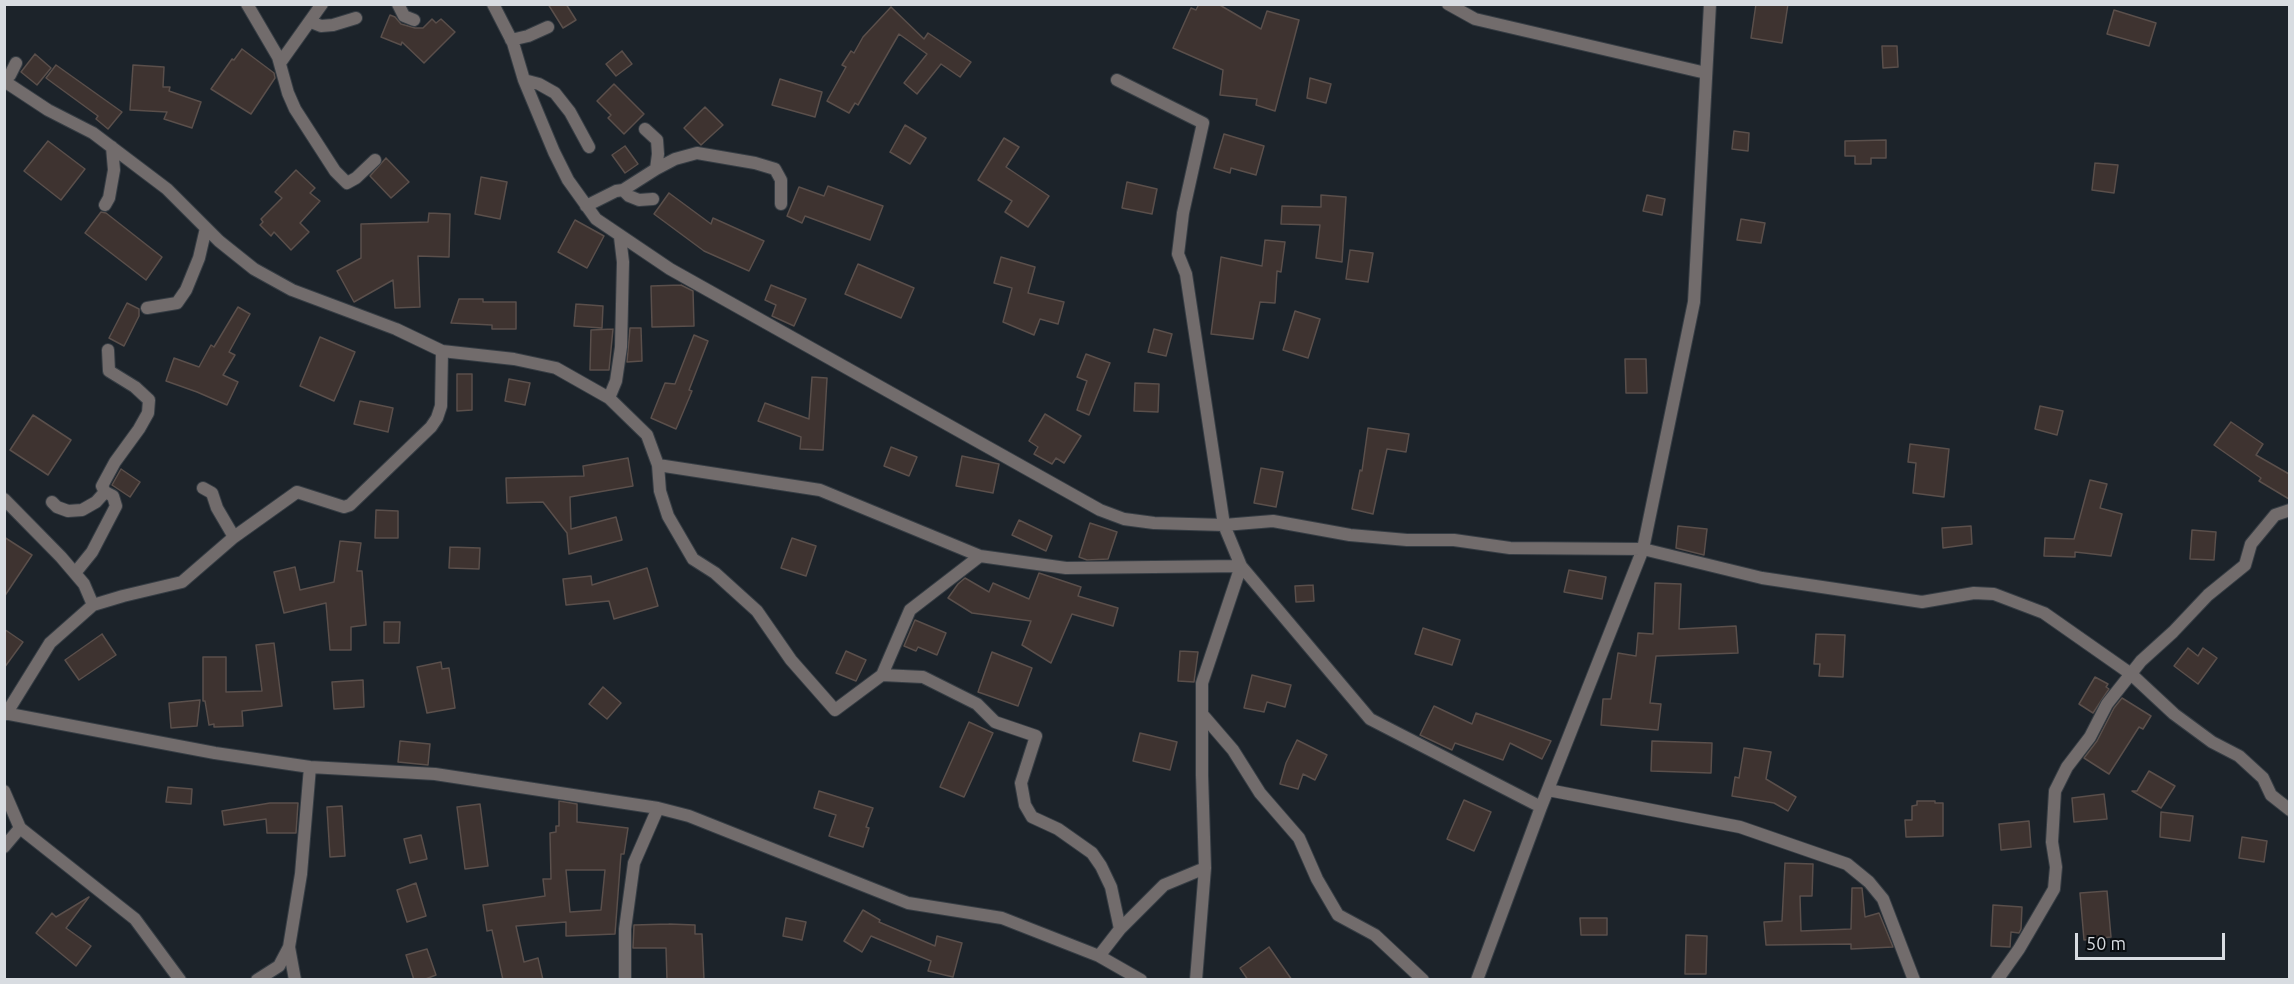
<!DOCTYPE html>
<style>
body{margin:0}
#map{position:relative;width:2294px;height:984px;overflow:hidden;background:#1c232a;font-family:Ubuntu,sans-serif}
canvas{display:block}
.frame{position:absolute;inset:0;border:6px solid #d8dce1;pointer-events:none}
.scale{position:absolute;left:2075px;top:933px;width:150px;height:27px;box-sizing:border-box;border:3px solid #d8dce1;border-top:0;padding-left:8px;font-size:18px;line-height:21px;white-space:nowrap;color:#d8dce1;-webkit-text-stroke:4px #090c0f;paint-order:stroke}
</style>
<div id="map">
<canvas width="2294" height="984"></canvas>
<div class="frame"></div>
<div class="scale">50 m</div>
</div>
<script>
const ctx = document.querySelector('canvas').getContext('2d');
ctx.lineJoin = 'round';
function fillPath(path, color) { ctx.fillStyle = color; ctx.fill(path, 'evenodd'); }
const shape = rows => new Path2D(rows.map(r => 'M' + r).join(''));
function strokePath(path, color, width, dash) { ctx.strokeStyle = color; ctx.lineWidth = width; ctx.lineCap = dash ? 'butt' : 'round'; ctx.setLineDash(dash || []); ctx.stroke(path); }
const building = shape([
 [548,4,566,4,576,20,563,28,548,4],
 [1199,4,1218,4,1261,29,1267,11,1299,20,1275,111,1256,105,1257,99,1220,95,1223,70,1173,48,1191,8,1196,10,1199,4],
 [1756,4,1788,4,1782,43,1751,38,1756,4],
 [891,7,924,39,928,33,971,62,960,77,941,64,917,94,904,83,927,54,899,34,858,105,855,103,849,113,827,101,846,67,842,65,851,51,854,53,863,37,891,7],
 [2114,10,2156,23,2149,46,2107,34,2114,10],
 [390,15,395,17,401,24,415,28,423,28,432,19,436,23,441,19,455,32,424,63,402,42,401,45,381,37,390,15],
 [1882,46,1897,46,1898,67,1883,68,1882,46],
 [242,49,274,73,275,78,251,114,211,89,232,59,234,60,242,49],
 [622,51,632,64,616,76,606,64,622,51],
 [35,54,51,68,37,85,21,72,35,54],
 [56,65,122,112,108,129,96,119,98,116,46,78,56,65],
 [133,65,164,67,163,87,170,87,169,91,201,102,192,128,164,119,167,112,130,110,133,65],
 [1310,78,1331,84,1326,103,1307,98,1310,78],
 [780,79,822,92,815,117,772,105,780,79],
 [614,84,644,114,624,134,608,118,611,115,597,101,614,84],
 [705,107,723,125,701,145,684,128,705,107],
 [905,125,926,138,910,164,890,152,905,125],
 [1734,131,1749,133,1748,151,1732,149,1734,131],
 [1224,134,1264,146,1256,175,1231,168,1230,173,1214,168,1224,134],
 [1004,138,1019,147,1006,167,1049,196,1028,227,1005,212,1012,201,978,180,1004,138],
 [1886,140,1886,158,1871,158,1871,164,1855,164,1855,156,1845,156,1845,141,1886,140],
 [48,141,85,169,61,200,24,171,48,141],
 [625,146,638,164,625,173,612,155,625,146],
 [386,158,409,182,391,198,370,176,386,158],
 [2095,163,2118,165,2114,193,2092,190,2095,163],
 [296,170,315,188,310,193,320,201,300,223,309,232,291,250,274,232,271,236,260,225,263,222,261,219,282,198,275,192,296,170],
 [481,177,507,182,500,219,475,214,481,177],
 [1127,182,1157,189,1152,214,1122,208,1127,182],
 [828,186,883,206,870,240,805,216,802,223,787,216,799,187,824,196,828,186],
 [669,193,711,224,713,218,764,241,749,271,704,251,654,214,669,193],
 [1321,195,1346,197,1342,262,1316,258,1320,225,1281,224,1282,206,1321,207,1321,195],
 [1647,195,1665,199,1662,215,1643,211,1647,195],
 [101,212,106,213,162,257,146,280,85,233,101,212],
 [429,213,450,214,449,257,418,256,420,307,395,308,393,280,354,302,337,271,361,258,361,224,428,222,429,213],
 [1741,219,1765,223,1761,243,1737,240,1741,219],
 [575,220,604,236,587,268,558,252,575,220],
 [1265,240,1285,242,1281,272,1277,271,1275,303,1260,302,1253,339,1211,334,1221,257,1262,266,1265,240],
 [1350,250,1373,253,1368,282,1346,279,1350,250],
 [1001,257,1035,267,1028,293,1064,302,1058,324,1040,319,1034,335,1003,322,1012,288,994,283,1001,257],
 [858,264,914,288,901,318,845,294,858,264],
 [681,285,693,291,694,326,652,327,651,286,681,285],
 [771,285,806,299,794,326,772,316,776,305,765,300,771,285],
 [459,299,483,299,483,302,516,302,516,329,492,329,492,325,451,323,459,299],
 [127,303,139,309,139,316,124,346,109,338,127,303],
 [576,304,603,306,602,328,574,326,576,304],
 [238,307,250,314,229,352,235,355,223,375,238,382,227,405,197,392,166,381,174,358,199,367,211,345,214,347,238,307],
 [1295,311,1320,319,1308,358,1283,350,1295,311],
 [630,328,641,328,642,361,627,362,630,328],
 [613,329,609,370,590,370,591,330,613,329],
 [1154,329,1172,334,1166,356,1148,352,1154,329],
 [694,335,708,341,689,390,692,391,676,429,651,418,665,383,675,384,694,335],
 [320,337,355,352,334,401,300,386,320,337],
 [1086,354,1110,363,1089,415,1077,410,1087,381,1077,377,1086,354],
 [1625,359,1646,359,1647,393,1626,393,1625,359],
 [457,374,472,374,472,410,457,411,457,374],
 [812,377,827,378,823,450,800,449,801,437,758,421,765,403,809,419,812,377],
 [509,379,530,383,525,405,505,401,509,379],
 [1135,383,1159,384,1158,412,1134,411,1135,383],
 [360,401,393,408,388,432,354,424,360,401],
 [2040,406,2063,411,2057,435,2035,429,2040,406],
 [1045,414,1081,436,1064,463,1056,458,1052,464,1034,454,1038,447,1029,441,1045,414],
 [33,415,71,440,48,475,10,450,33,415],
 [2231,422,2263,444,2256,455,2289,474,2289,499,2259,481,2261,478,2214,445,2231,422],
 [1368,428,1409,434,1406,452,1387,449,1373,514,1352,509,1360,470,1362,471,1368,428],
 [1910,444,1949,449,1944,497,1913,493,1916,463,1908,462,1910,444],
 [891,447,917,457,909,476,884,466,891,447],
 [962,456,999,464,993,493,956,486,962,456],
 [628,458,633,486,570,497,571,529,616,517,622,540,569,554,567,533,543,502,507,503,506,478,584,476,583,466,628,458],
 [1261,468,1283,472,1276,507,1254,503,1261,468],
 [121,469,140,482,130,497,112,485,121,469],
 [2090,480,2107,484,2100,508,2122,514,2111,556,2075,552,2075,557,2044,556,2045,538,2074,539,2090,480],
 [376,510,398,511,398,538,375,538,376,510],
 [1019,520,1052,536,1046,551,1012,535,1019,520],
 [1090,523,1117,532,1108,559,1087,560,1079,557,1090,523],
 [1678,526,1707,529,1704,555,1676,548,1678,526],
 [1971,526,1972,544,1943,548,1942,528,1971,526],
 [2192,530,2216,532,2214,560,2190,559,2192,530],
 [4,537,32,555,4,597,4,537],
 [792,538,816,546,806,576,781,568,792,538],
 [340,541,361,543,357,571,362,571,366,625,351,627,351,650,330,650,326,603,284,613,274,572,295,567,300,590,334,582,340,541],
 [450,547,480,548,479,569,449,568,450,547],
 [647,568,658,606,614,619,609,601,566,605,563,579,591,576,592,585,647,568],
 [1569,570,1606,577,1602,599,1564,592,1569,570],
 [1039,573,1081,587,1078,596,1118,608,1113,626,1072,614,1051,663,1022,645,1031,621,972,613,948,598,958,584,965,578,989,592,993,583,1029,599,1039,573],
 [1655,583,1681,584,1679,629,1736,626,1738,653,1656,656,1650,703,1661,704,1658,730,1601,725,1603,699,1611,699,1618,653,1636,656,1638,633,1653,634,1655,583],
 [1313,585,1314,601,1296,602,1295,586,1313,585],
 [915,620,946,633,937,655,918,647,916,651,904,646,915,620],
 [384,622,400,622,399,643,384,643,384,622],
 [1423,628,1460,640,1452,665,1415,654,1423,628],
 [4,629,23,642,4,668,4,629],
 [102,634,116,655,79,680,65,660,102,634],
 [1816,634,1845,635,1843,677,1819,676,1820,664,1814,664,1816,634],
 [274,643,282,706,242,711,243,726,214,727,214,724,209,725,205,701,203,701,203,657,226,657,226,692,262,691,256,645,274,643],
 [2188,648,2198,656,2203,648,2217,658,2198,684,2174,666,2188,648],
 [846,651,866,660,856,681,836,673,846,651],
 [1180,651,1198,652,1194,682,1178,681,1180,651],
 [992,652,1032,668,1018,706,978,692,992,652],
 [441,662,442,669,449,668,455,708,427,713,417,667,441,662],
 [1252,675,1291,685,1285,707,1267,702,1264,712,1244,708,1252,675],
 [2095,677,2108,684,2106,687,2109,689,2093,713,2079,704,2095,677],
 [363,680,364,707,334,709,332,682,363,680],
 [603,687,621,703,607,719,589,704,603,687],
 [2122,698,2151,716,2143,729,2139,727,2109,774,2084,758,2097,741,2114,708,2122,698],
 [200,700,197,726,171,728,169,703,200,700],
 [1434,706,1472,724,1476,713,1551,741,1542,759,1510,743,1503,760,1455,743,1452,750,1420,735,1434,706],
 [969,722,993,733,964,797,940,787,969,722],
 [1140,733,1177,742,1170,770,1133,761,1140,733],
 [1297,740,1327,755,1315,780,1303,774,1298,789,1280,784,1286,763,1297,740],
 [400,741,430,744,428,765,398,762,400,741],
 [1652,741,1712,743,1711,773,1651,771,1652,741],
 [1744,748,1771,752,1766,779,1796,797,1788,811,1774,803,1732,796,1735,777,1739,778,1744,748],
 [2149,771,2175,786,2161,808,2132,791,2137,791,2149,771],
 [168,787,192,789,191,804,166,802,168,787],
 [819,791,873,808,866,827,869,828,863,847,829,836,836,815,814,808,819,791],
 [2104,794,2107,819,2074,822,2072,798,2104,794],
 [1464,800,1491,812,1474,851,1447,839,1464,800],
 [559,801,577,804,577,822,628,828,624,854,621,854,615,934,566,936,566,922,516,926,524,962,538,958,543,980,503,980,492,930,487,931,483,905,545,896,543,879,551,879,550,833,556,832,556,826,559,826,559,801],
 [566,870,605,870,601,910,570,912,566,870],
 [1917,801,1935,801,1935,803,1943,803,1943,836,1906,837,1905,820,1912,820,1912,806,1917,805,1917,801],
 [270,803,298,803,296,833,267,833,266,819,224,825,222,811,270,803],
 [480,804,488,866,465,869,457,807,480,804],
 [342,806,345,856,330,857,327,807,342,806],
 [2161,812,2193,816,2190,841,2160,837,2161,812],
 [2029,821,2031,847,2001,850,1999,824,2029,821],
 [421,835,427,859,410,863,404,839,421,835],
 [2242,837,2267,841,2264,862,2239,858,2242,837],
 [1785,863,1813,864,1812,896,1800,896,1801,931,1851,929,1852,888,1862,888,1865,917,1879,913,1893,947,1851,949,1851,944,1766,945,1764,922,1782,921,1785,863],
 [416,883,426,916,407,922,397,890,416,883],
 [2107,891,2111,937,2084,940,2080,893,2107,891],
 [89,897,66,928,91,946,76,966,36,933,52,913,56,917,89,897],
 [1993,905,2022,907,2021,929,2019,933,2011,932,2010,947,1991,946,1993,905],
 [863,910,880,920,879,922,935,946,937,936,962,943,953,977,928,971,931,961,871,936,862,952,844,941,863,910],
 [786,918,806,922,802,940,783,936,786,918],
 [1580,918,1607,918,1607,935,1581,935,1580,918],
 [669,924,695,925,695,934,702,934,704,980,667,980,666,948,633,948,634,925,669,924],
 [1686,935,1707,936,1706,974,1685,974,1686,935],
 [1269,947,1292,980,1248,980,1240,968,1269,947],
 [427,949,436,975,423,980,414,980,406,955,427,949]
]);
const minor = shape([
 [247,4,278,57,288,93,295,109,335,171,347,183,356,178,375,160],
 [398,4,404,16,414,20],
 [493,4,513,43,524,80,554,152,568,180,596,219,670,269,1100,510,1124,519,1154,523,1224,525,1273,521,1350,535,1407,540,1454,540,1510,548,1643,549,1762,578,1922,602,1974,593,1994,594,2044,613,2131,674,2174,714,2212,742,2239,756,2263,778,2271,795,2290,810],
 [1448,4,1475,19,1706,73],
 [311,22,321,26,333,25,356,18],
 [511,40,528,36,548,27],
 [280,63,322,4],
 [4,79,10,75,16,63],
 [524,80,539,84,555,93,570,112,589,147],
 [1117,80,1203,123,1183,213,1178,254,1186,274,1224,525,1241,566,1370,719,1541,807],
 [4,81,48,110,93,133,167,189,219,241,254,269,292,290,396,329,442,351,514,359,556,368,609,398,647,435,658,465,660,491,668,516,693,559,715,573,757,611,791,660,835,710,882,675,910,610,980,556],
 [656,169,675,159,697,153,755,163,775,169,781,180,781,204],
 [623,190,656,169,658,154,657,140,645,129],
 [105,205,109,198,114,170,112,147],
 [586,206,616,191,623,190,629,196,639,200,653,199],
 [147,308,177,303,186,290,199,258,206,228],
 [609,398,616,381,621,347,623,262,620,237],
 [658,465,820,490,980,556,1066,568,1241,566],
 [203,488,212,493,217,508,234,537],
 [105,492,102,486,115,462,139,429,148,413,149,400,135,387,109,371,108,350],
 [4,499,61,557,84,584,93,605],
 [52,502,57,507,68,511,82,510,96,502,105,492,113,496,116,506,92,552,75,573],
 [882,675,923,677,977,704,995,722,1036,736,1021,783,1025,805,1032,817,1058,829,1092,853,1101,866,1111,887,1120,929],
 [4,713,215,753,310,767,435,774,658,808,689,816,908,903,1002,918,1099,956,1141,980],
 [6,714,50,643,93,605,123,596,182,582,234,537,297,492,344,507,350,505,431,427,437,418,441,406,442,351],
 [1202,714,1233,750,1260,793,1299,838,1317,879,1338,915,1375,935,1423,980],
 [1548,790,1740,827,1847,864,1869,882,1883,899,1914,980],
 [4,791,20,828,135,919,180,980],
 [4,847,20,828],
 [1099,956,1120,929,1164,885,1205,868],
 [257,980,279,966,289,947],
 [295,980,289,947,301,874,310,767],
 [625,980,625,929,634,863,658,808],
 [1196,980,1205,868,1202,775,1202,683,1241,566],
 [1477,980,1541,807,1643,549,1694,302,1710,4],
 [1997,980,2019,949,2054,889,2056,867,2052,842,2055,791,2067,767,2090,737,2107,704,2141,661,2173,632,2208,595,2245,565,2251,544,2275,515,2290,510]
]);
fillPath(building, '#3e3330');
strokePath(building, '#5a4f4b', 1.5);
strokePath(minor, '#363d44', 14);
strokePath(minor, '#726c6c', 12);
</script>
